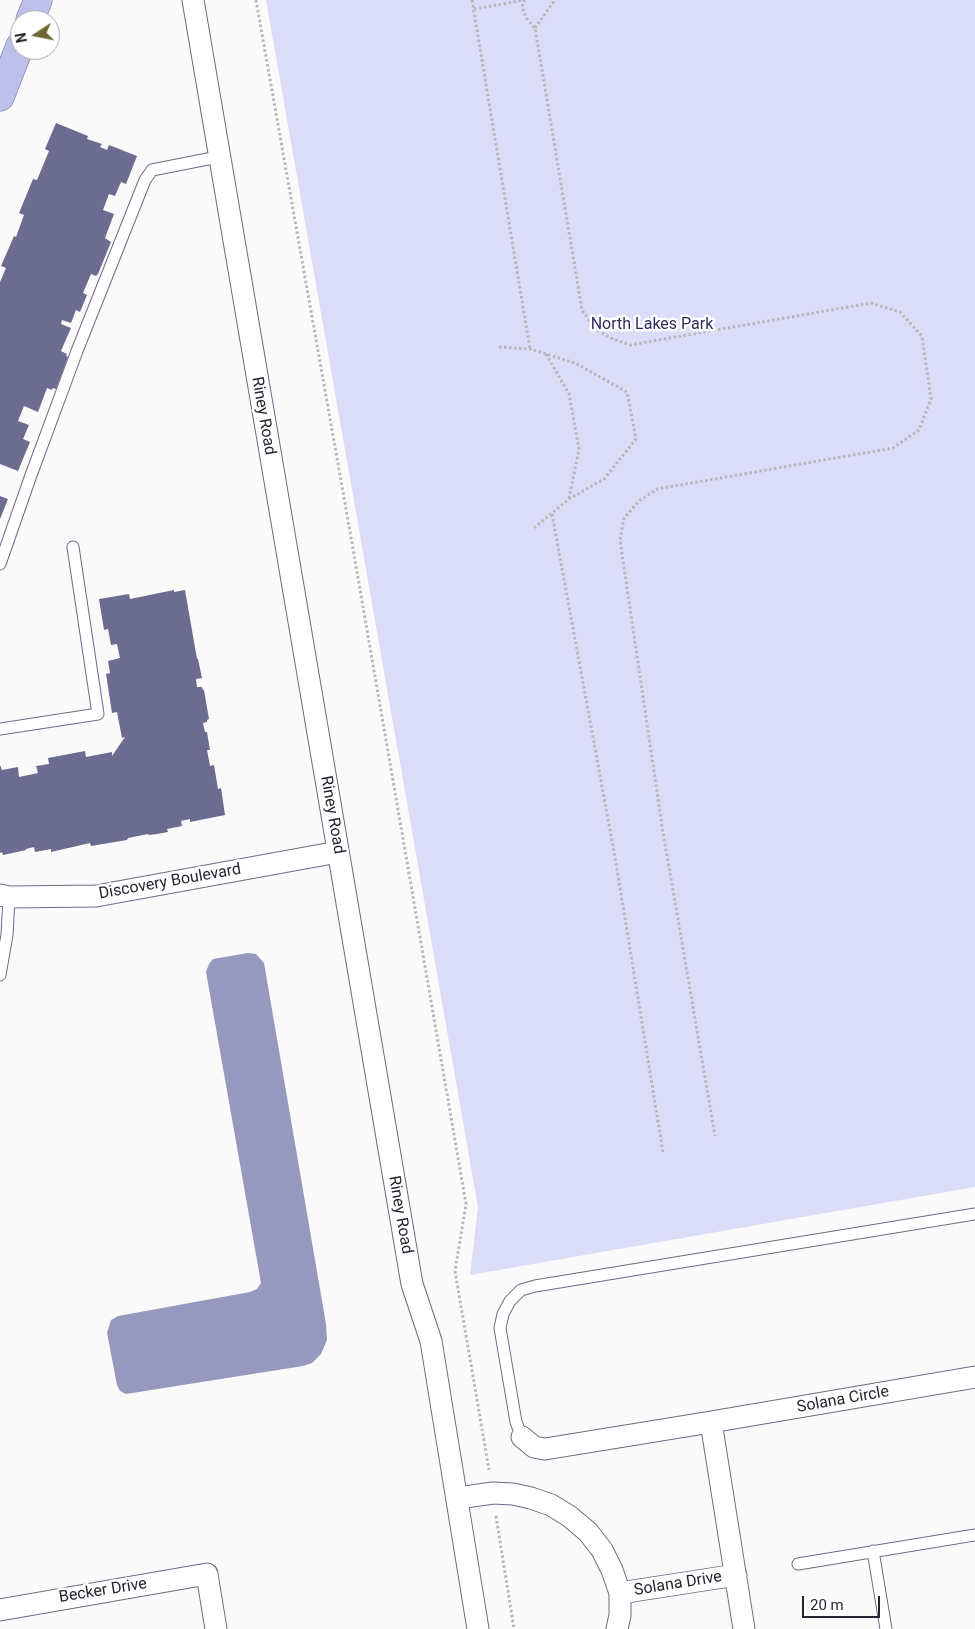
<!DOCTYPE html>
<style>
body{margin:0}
#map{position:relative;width:975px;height:1629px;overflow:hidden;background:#fafafa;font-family:Roboto,sans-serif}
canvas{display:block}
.north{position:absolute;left:10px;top:10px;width:50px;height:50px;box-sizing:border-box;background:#fff;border:1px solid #a8a8ac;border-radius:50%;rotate:259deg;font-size:14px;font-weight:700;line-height:20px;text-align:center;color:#252630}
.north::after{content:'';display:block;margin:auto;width:18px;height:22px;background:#6c6733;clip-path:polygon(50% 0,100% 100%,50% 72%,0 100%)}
.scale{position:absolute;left:802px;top:1596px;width:78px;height:22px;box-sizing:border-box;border:2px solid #252630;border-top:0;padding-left:6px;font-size:15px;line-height:18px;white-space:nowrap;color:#252630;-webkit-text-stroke:4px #fff;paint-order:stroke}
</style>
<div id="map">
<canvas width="975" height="1629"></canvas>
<div class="north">N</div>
<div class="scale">20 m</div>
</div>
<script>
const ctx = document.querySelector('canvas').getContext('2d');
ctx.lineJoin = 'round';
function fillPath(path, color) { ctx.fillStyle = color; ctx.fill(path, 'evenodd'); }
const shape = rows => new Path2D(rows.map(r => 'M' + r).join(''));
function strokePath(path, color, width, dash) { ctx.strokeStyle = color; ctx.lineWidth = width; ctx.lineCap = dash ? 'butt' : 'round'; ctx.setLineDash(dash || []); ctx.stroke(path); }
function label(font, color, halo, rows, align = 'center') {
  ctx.font = font + ' Roboto,sans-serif'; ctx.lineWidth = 5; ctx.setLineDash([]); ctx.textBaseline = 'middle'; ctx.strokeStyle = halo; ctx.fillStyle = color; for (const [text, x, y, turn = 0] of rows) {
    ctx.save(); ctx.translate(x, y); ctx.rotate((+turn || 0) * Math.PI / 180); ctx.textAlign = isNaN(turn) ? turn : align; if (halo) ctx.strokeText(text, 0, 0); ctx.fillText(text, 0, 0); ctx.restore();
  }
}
const green = shape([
 [266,0,975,0,975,1187,470,1275,478,1207]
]);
const water = shape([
 [248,953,256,954,264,963,326,1324,327,1340,321,1354,312,1363,303,1366,126,1394,120,1391,117,1385,107,1333,111,1320,118,1316,250,1292,257,1289,261,1283,206,972,209,964,213,959]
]);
const building = shape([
 [56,123,88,136,87,139,102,144,100,147,107,150,109,145,137,156,126,184,121,182,115,196,109,194,103,210,114,214,105,238,111,242,98,274,96,276,91,274,83,293,87,295,80,312,76,310,71,323,62,320,61,324,71,328,61,351,67,354,66,356,68,357,56,389,53,388,52,390,47,388,38,412,24,406,18,421,29,425,23,439,30,442,18,471,0,464,0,282,6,268,1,266,14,236,16,237,24,215,19,213,33,179,37,180,49,151,45,149],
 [0,496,8,499,0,519],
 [174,590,174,592,185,590,197,659,198,659,202,678,196,679,197,687,202,687,203,690,204,690,209,719,207,720,207,722,203,723,205,732,207,732,210,750,207,750,210,766,214,765,218,789,221,788,225,815,190,822,190,819,181,821,182,826,167,829,168,832,157,834,149,835,148,834,128,838,127,840,91,846,90,843,51,852,51,849,35,852,34,847,26,849,26,850,3,855,2,852,0,853,0,765,2,770,18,767,19,777,38,773,36,766,49,764,48,758,85,751,86,757,112,752,112,756,125,737,122,738,117,712,112,713,106,674,110,673,108,661,120,658,117,644,111,645,108,629,104,630,99,599,129,594,130,599]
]);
const path = shape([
 [256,0,352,543,466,1204,455,1271,489,1470],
 [472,0,530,349],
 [474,9,524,0,522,8,527,19,535,28,582,310,595,329,613,339,630,345,871,303,900,312,922,336,931,399,919,430,893,448,657,489,639,501,624,518,620,540,662,826,715,1136],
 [535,28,555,0],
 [499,347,530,349,575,363,627,392,636,439,604,479,569,499,534,528],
 [546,354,569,394,579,449,569,499],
 [552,514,615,857,663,1152],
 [496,1516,514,1629]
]);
const lane = shape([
 [0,564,30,478,77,351,145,180,152,170,218,157],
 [0,729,98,714,73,547],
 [0,975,7,935,9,897],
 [522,1437,516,1422,500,1328,503,1314,510,1301,521,1290,535,1286,975,1214],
 [873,1551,886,1629],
 [798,1564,975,1535]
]);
const street = shape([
 [193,0,412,1284,431,1341,478,1629],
 [0,895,9,897,96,896,338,852],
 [522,1437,534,1447,545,1449,711,1422],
 [458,1498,493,1493,513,1494,531,1498,551,1505,569,1516,588,1532,602,1550,612,1570,620,1593,620,1615,617,1629],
 [620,1593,736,1575],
 [0,1610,207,1574,216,1629],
 [744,1629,711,1422,975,1377]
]);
const primary = shape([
 [30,20,38,0],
 [0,97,20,46]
]);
const parkNames = [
 ["North Lakes Park",652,325]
];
const streetNames = [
 ["Riney Road",263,416,80],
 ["Riney Road",332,815,80],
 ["Discovery Boulevard",170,882,-10],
 ["Riney Road",400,1215,80],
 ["Solana Circle",843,1400,-10],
 ["Solana Drive",678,1584,-9],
 ["Becker Drive",103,1591,-9]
];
fillPath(green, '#dbddf8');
fillPath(water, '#9798bd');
fillPath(building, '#6b6c8f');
strokePath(lane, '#6b6c84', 13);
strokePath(street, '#6b6c84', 23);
strokePath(primary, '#6d6ea1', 29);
strokePath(path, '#b8b8bb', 3, [2.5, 2.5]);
strokePath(lane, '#fff', 11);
strokePath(street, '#fff', 21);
strokePath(primary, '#bfbfeb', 28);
label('16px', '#312e5f', '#fff', parkNames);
label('16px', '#252630', '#fff', streetNames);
</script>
